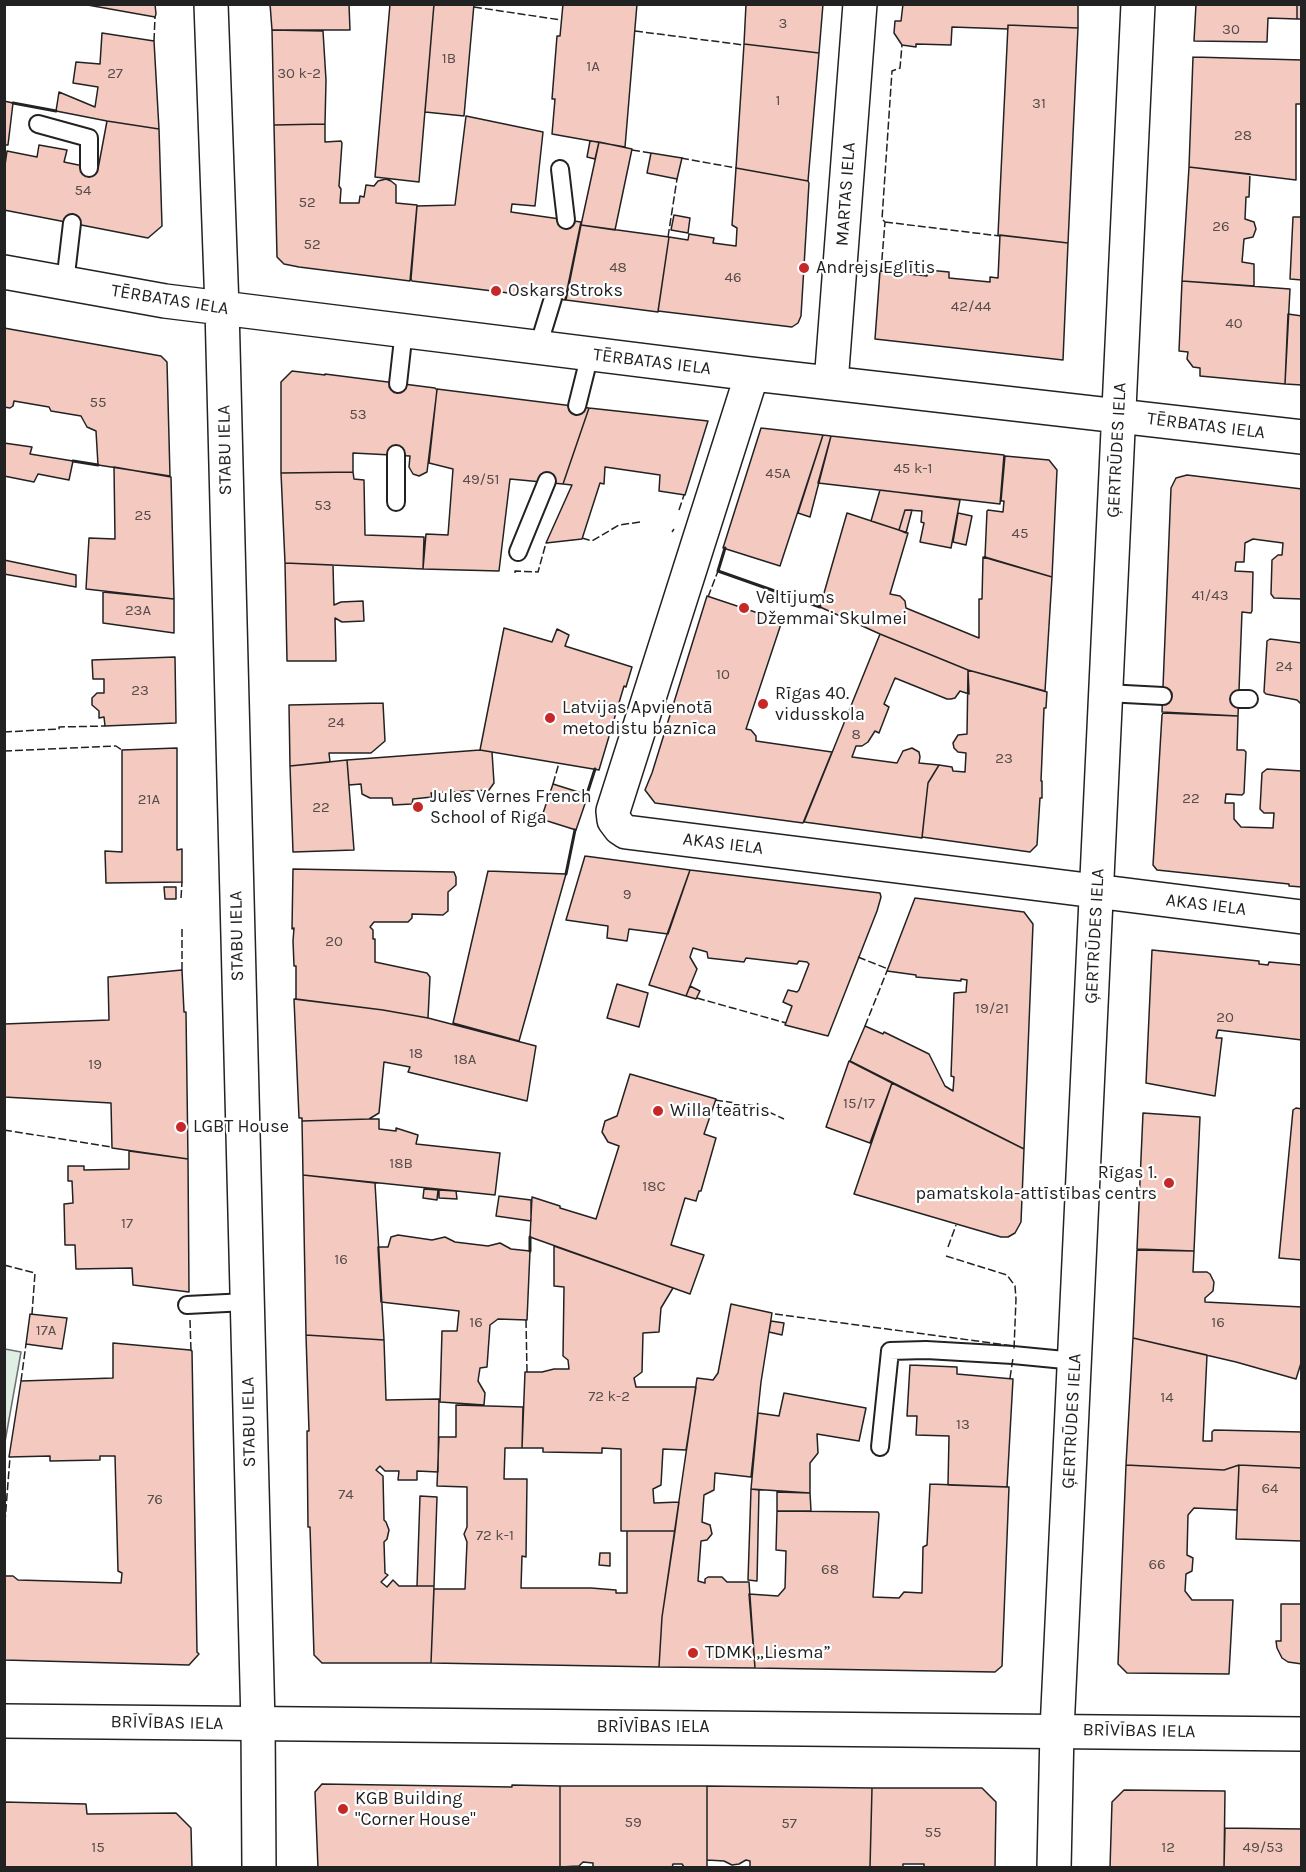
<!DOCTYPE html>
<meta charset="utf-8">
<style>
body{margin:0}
#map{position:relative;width:1306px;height:1872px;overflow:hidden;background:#fff;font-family:Karla,sans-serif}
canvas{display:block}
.frame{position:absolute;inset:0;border:6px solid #222;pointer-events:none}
</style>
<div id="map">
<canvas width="1306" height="1872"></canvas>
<div class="frame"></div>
</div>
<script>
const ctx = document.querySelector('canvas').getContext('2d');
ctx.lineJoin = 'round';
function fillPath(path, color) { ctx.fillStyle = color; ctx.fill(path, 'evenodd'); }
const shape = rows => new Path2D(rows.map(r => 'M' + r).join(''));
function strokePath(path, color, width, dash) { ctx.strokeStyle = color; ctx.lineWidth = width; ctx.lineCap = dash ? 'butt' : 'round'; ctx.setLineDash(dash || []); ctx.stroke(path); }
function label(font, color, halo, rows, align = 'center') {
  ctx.font = font + ' Karla,sans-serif'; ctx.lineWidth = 4.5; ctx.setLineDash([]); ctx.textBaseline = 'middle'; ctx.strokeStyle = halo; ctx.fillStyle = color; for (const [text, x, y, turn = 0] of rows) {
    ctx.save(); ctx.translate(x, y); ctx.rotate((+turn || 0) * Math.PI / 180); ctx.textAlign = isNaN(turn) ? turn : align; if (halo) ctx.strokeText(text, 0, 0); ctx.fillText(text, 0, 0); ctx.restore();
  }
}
const green = shape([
 [5,1349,21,1352,5,1442,4,1349,5,1349]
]);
const building = shape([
 [82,4,155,4,156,14,155,17,82,4],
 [270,4,349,4,350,30,272,30,270,4],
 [390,4,434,4,419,182,375,177,390,4],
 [434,4,474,4,464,116,425,112,434,4],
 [563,4,637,4,625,147,552,134,555,99,552,99,557,36,560,36,563,4],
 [746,4,823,4,819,53,744,44,746,4],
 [903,4,1078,4,1078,28,1008,25,1008,29,952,27,951,45,916,44,916,47,902,45,894,33,895,21,901,21,903,4],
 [1196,4,1297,4,1297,19,1268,18,1267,42,1194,41,1196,4],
 [1297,4,1302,4,1302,19,1297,19,1297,4],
 [1008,25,1078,28,1068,243,998,235,1008,25],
 [272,30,323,31,326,80,325,124,274,125,272,30],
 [102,33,154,41,159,129,107,121,56,111,59,92,95,107,98,87,73,83,76,62,100,64,102,33],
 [744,44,819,53,808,181,736,168,744,44],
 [1193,57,1302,60,1302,104,1296,104,1296,180,1189,167,1193,57],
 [4,101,13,103,8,145,4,145,4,101],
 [466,116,543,132,535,206,512,204,511,212,581,222,565,300,412,281,411,279,417,206,455,205,466,116],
 [107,121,159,129,162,226,148,238,4,210,4,172,7,151,37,157,39,145,67,150,64,162,98,169,107,121],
 [325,124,325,142,341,141,342,143,339,186,341,189,340,203,359,203,360,196,364,197,366,185,374,186,378,181,386,179,391,181,396,185,396,203,417,205,410,281,299,267,284,264,277,257,274,125,325,124],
 [590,141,599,142,595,159,587,157,590,141],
 [599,142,632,149,615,230,581,225,599,142],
 [651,153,682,158,677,179,647,173,651,153],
 [1189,167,1250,174,1249,197,1246,197,1245,219,1254,222,1256,229,1253,237,1244,239,1242,262,1254,264,1254,286,1182,281,1189,167],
 [736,168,808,181,809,183,801,316,798,323,792,327,658,311,669,237,688,240,689,234,714,238,713,243,736,246,737,228,732,225,736,168],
 [674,215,690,218,688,233,671,230,674,215],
 [1293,217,1302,217,1302,280,1290,279,1293,217],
 [581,225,669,237,658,312,566,300,581,225],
 [1000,235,1068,243,1063,360,875,339,880,271,927,276,928,270,949,272,949,278,990,282,990,277,998,278,1000,235],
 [1182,281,1290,289,1285,384,1200,376,1200,368,1193,367,1187,359,1188,352,1179,351,1182,281],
 [1288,314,1302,316,1302,385,1285,384,1288,314],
 [4,328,161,356,167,362,170,476,98,465,96,431,87,427,81,416,51,411,49,407,14,401,13,406,10,408,4,407,4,328],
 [292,371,325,375,325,374,435,388,437,390,427,472,419,476,413,474,409,467,410,456,353,453,353,472,281,473,281,382,292,371],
 [437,389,589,408,563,484,510,479,499,571,423,569,426,534,448,535,453,469,429,463,437,389],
 [589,408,708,421,685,495,659,491,660,475,605,467,604,484,600,483,582,539,546,543,572,485,563,484,589,408],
 [761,428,823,435,780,566,723,548,761,428],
 [823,435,831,436,810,517,798,513,823,435],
 [831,436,1004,455,1000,504,818,483,831,436],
 [4,443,32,447,30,454,73,461,69,480,38,474,34,482,4,476,4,443],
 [1005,456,1049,460,1057,470,1052,577,985,557,987,511,988,510,1003,512,1004,501,1001,501,1005,456],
 [114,467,171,477,174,599,86,589,89,538,115,539,114,467],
 [353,472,354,479,364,480,365,535,424,537,423,569,285,563,281,473,353,472],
 [1187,475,1302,489,1302,599,1274,598,1271,594,1272,560,1278,555,1282,555,1283,543,1253,539,1245,543,1244,562,1236,562,1235,571,1253,572,1252,611,1251,613,1242,612,1238,716,1162,712,1171,488,1176,478,1187,475],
 [880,490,960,500,951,548,920,542,924,523,921,522,922,511,905,510,899,530,871,521,880,490],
 [905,510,912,510,906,533,899,530,905,510],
 [847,513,908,533,890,594,900,596,905,601,906,608,979,638,979,599,982,599,983,557,1052,577,1045,691,968,670,880,634,820,607,847,513],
 [958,513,972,516,966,545,953,542,958,513],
 [4,560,76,575,76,587,4,574,4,560],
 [285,563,333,565,334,605,341,602,363,601,364,621,342,622,335,618,336,661,287,661,285,563],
 [103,592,174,599,174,633,103,623,103,592],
 [707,596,782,621,746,729,751,730,756,736,756,741,832,752,803,823,655,803,645,790,652,773,707,596],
 [504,628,552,642,557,629,569,635,565,646,632,667,626,687,624,686,599,770,480,750,504,628],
 [880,634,968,670,969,694,960,691,955,698,951,699,947,699,895,678,884,704,889,707,879,733,875,731,868,742,862,746,856,746,852,757,897,763,903,751,912,748,919,752,920,757,919,763,939,765,928,783,922,838,804,822,880,634],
 [1270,639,1302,643,1302,705,1297,700,1266,694,1264,692,1267,641,1270,639],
 [175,657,176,723,105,726,104,717,99,718,99,711,92,705,92,698,97,693,104,693,104,679,93,679,92,660,175,657],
 [968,670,1047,692,1046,708,1044,708,1041,781,1042,781,1042,798,1040,798,1037,845,1030,852,922,837,928,783,939,765,952,767,953,771,965,772,966,753,958,752,954,748,953,743,958,735,967,734,968,670],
 [383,703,385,741,371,753,329,753,330,762,290,766,289,705,383,703],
 [1163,713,1238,716,1237,750,1244,750,1246,752,1244,793,1242,795,1226,794,1225,803,1234,803,1234,819,1241,827,1273,828,1274,813,1264,813,1260,809,1262,773,1267,769,1302,771,1302,887,1289,886,1289,884,1157,870,1153,865,1162,715,1163,713],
 [177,748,177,850,182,849,182,882,106,883,105,851,122,852,122,750,177,748],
 [480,750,492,752,494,783,489,790,431,793,432,797,413,799,412,804,393,805,392,798,370,798,362,794,361,784,349,785,347,760,480,750],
 [347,760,354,850,293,852,290,766,347,760],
 [553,784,588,795,576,830,541,819,553,784],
 [585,856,690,870,668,934,629,929,627,941,607,938,608,926,566,920,585,856],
 [293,869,454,872,456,877,456,885,448,892,448,911,443,915,412,914,412,918,408,922,374,922,370,927,373,930,373,939,375,939,375,962,427,973,430,977,428,1018,383,1010,296,999,296,966,294,966,293,941,294,928,292,929,293,869],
 [690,870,880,893,881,897,877,911,828,1036,785,1025,792,1006,783,1002,788,990,797,992,799,990,809,964,807,962,799,961,797,964,746,958,744,962,708,958,707,952,693,948,690,957,697,969,686,996,649,985,690,870],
 [488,871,566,874,519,1041,453,1023,488,871],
 [164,887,176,887,176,899,165,899,164,887],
 [915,898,1024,912,1033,924,1024,1149,850,1061,865,1026,883,1034,884,1032,929,1054,945,1086,953,1091,954,1077,951,1076,954,993,966,992,967,980,961,979,961,981,916,977,916,975,887,971,915,898],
 [1152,950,1259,961,1259,964,1268,965,1269,962,1302,965,1302,1040,1218,1030,1216,1038,1222,1038,1215,1096,1146,1083,1152,950],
 [182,970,184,1012,186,1012,188,1159,112,1148,111,1103,4,1097,4,1024,109,1020,108,977,182,970],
 [617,984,648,993,639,1027,607,1018,617,984],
 [690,986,700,991,696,999,686,996,690,986],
 [294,999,383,1010,428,1018,536,1046,527,1101,408,1072,410,1067,384,1062,379,1113,369,1119,302,1121,302,1118,299,1118,294,999],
 [849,1061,892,1083,870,1143,826,1127,849,1061],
 [630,1074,716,1099,704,1134,716,1138,701,1191,699,1191,696,1201,685,1198,671,1245,704,1255,690,1294,530,1237,532,1197,560,1206,560,1208,596,1219,619,1146,608,1142,602,1132,605,1121,617,1116,630,1074],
 [892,1083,1024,1149,1021,1222,1015,1233,1008,1237,1001,1237,854,1194,892,1083],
 [1296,1108,1302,1109,1302,1260,1279,1258,1293,1110,1296,1108],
 [1143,1113,1200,1117,1194,1251,1137,1249,1143,1113],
 [369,1119,379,1119,379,1129,396,1131,396,1128,418,1135,416,1144,500,1153,495,1195,303,1175,302,1121,369,1119],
 [129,1151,188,1159,189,1292,133,1285,132,1268,76,1269,75,1245,65,1245,64,1204,73,1203,72,1181,68,1181,68,1166,84,1166,84,1170,129,1169,129,1151],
 [303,1175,375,1183,384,1340,306,1335,303,1175],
 [424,1189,438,1190,437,1200,423,1198,424,1189],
 [439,1190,456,1191,457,1199,439,1198,439,1190],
 [499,1196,531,1200,531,1221,496,1216,499,1196],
 [398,1235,432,1240,445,1237,455,1242,488,1246,500,1243,511,1249,530,1251,527,1320,498,1319,490,1325,487,1367,480,1368,478,1381,485,1393,484,1405,440,1402,442,1331,457,1331,459,1311,381,1302,378,1247,388,1247,391,1237,398,1235],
 [554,1246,673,1288,661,1308,659,1332,643,1333,642,1372,634,1378,636,1387,696,1387,686,1450,663,1449,661,1485,653,1489,654,1503,679,1502,675,1531,621,1531,621,1449,602,1448,602,1453,543,1452,543,1448,522,1448,525,1372,542,1372,554,1369,569,1369,568,1360,563,1356,564,1287,554,1286,554,1246],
 [1137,1250,1194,1251,1193,1272,1207,1272,1210,1274,1214,1282,1213,1291,1205,1298,1205,1302,1302,1307,1302,1360,1296,1379,1236,1362,1133,1338,1137,1250],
 [731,1304,772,1313,761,1382,751,1477,715,1473,714,1490,704,1495,702,1522,710,1525,712,1534,707,1540,701,1541,698,1581,705,1583,705,1579,708,1577,722,1577,727,1582,749,1582,755,1668,659,1667,662,1617,697,1378,713,1380,718,1373,731,1304],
 [30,1314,67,1318,62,1349,26,1344,30,1314],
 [771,1321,784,1323,782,1335,769,1332,771,1321],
 [306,1335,384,1340,386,1400,439,1399,438,1472,417,1471,417,1480,398,1480,399,1471,385,1471,380,1466,376,1470,383,1476,384,1520,386,1522,389,1530,387,1539,384,1542,385,1573,388,1575,381,1582,387,1587,393,1580,399,1586,434,1586,431,1663,322,1663,314,1655,310,1527,308,1527,307,1431,309,1431,306,1335],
 [1133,1338,1207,1355,1203,1441,1212,1441,1212,1432,1214,1430,1302,1432,1302,1468,1239,1465,1224,1470,1126,1465,1133,1338],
 [113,1343,190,1350,192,1351,197,1652,199,1654,189,1665,4,1660,4,1576,13,1576,18,1580,121,1583,122,1573,118,1571,115,1456,100,1456,100,1460,50,1461,50,1456,9,1457,21,1381,113,1378,113,1343],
 [910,1365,957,1367,957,1374,1013,1379,1007,1487,948,1485,949,1436,916,1435,917,1416,907,1416,910,1365],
 [784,1393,866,1408,859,1441,817,1434,818,1453,810,1463,810,1493,751,1489,758,1413,779,1416,784,1393],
 [456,1405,523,1407,522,1448,505,1448,504,1479,527,1479,526,1557,522,1556,521,1588,591,1588,616,1590,616,1593,627,1593,627,1531,675,1531,662,1617,659,1667,431,1663,434,1589,465,1589,467,1542,464,1534,467,1527,467,1487,437,1486,439,1437,456,1437,456,1405],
 [1126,1465,1224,1470,1239,1465,1237,1510,1194,1508,1188,1515,1187,1555,1193,1558,1192,1571,1186,1574,1185,1591,1192,1600,1233,1600,1229,1674,1127,1673,1118,1664,1126,1465],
 [1239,1465,1302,1468,1302,1541,1236,1539,1239,1465],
 [930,1484,1009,1487,1002,1666,995,1672,755,1668,749,1594,778,1596,785,1588,786,1551,776,1550,777,1511,878,1512,879,1514,873,1597,899,1598,904,1592,922,1593,923,1547,927,1545,930,1484],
 [751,1489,759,1490,757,1581,748,1580,751,1489],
 [777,1492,810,1493,811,1511,777,1511,777,1492],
 [420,1496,437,1497,434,1586,417,1586,420,1496],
 [600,1553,610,1553,610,1566,599,1565,600,1553],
 [1281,1604,1302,1604,1302,1664,1288,1662,1282,1658,1277,1648,1276,1641,1281,1641,1281,1604],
 [322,1784,512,1787,512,1785,560,1786,560,1868,318,1868,315,1792,322,1784],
 [560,1786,707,1786,707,1867,684,1867,682,1864,673,1864,672,1868,593,1868,593,1863,583,1862,579,1866,560,1867,560,1786],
 [707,1786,872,1788,870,1867,750,1868,750,1861,746,1860,739,1864,732,1865,724,1861,707,1860,707,1786],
 [872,1788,982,1788,996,1802,995,1868,924,1868,924,1864,903,1864,903,1868,870,1868,872,1788],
 [1124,1790,1225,1791,1224,1868,1110,1868,1112,1802,1124,1790],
 [4,1802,86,1804,87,1814,176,1813,191,1828,192,1868,4,1868,4,1802],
 [1225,1828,1302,1829,1302,1868,1224,1868,1225,1828]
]);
const service = shape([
 [38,124,89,138,89,168],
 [560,169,566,220],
 [65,283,72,223],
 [538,347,553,298],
 [398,384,404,330],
 [577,406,590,354],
 [396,502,396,454],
 [518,552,547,481],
 [1106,693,1163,696],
 [1239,699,1249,699],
 [187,1305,246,1302],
 [880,1447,890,1351,926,1350,1013,1355,1075,1361]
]);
const minor = shape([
 [211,4,222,308,258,1723,259,1868],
 [4,272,165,301,222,308,752,374,1302,437],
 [752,374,613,811,614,820,620,828,626,832,1302,917],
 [831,383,860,4],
 [1054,1868,1057,1730,1138,4]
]);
const trunk = shape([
 [4,1721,1302,1734]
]);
const fence = shape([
 [474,7,561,20],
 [635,31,744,45],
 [154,41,155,17],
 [632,150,651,153],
 [681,158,736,168],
 [885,222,1000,236],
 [668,237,677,179],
 [881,271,885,222,882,219,892,71,900,68,902,45],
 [679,510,684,495],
 [672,532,674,529],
 [582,538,592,541,619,525,640,522],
 [515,573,515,571,538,572,546,543],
 [708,597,718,571],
 [4,732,59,729,59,727,105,726],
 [4,751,116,746,122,750],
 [553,784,559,763],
 [181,898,182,882],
 [182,929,182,970],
 [858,957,888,969],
 [697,998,786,1023],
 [865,1026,887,971],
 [715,1100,756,1106,784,1119],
 [4,1130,112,1147],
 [948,1247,956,1225],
 [946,1256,1007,1275,1015,1286,1016,1299,1014,1349],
 [4,1265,35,1273,32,1314],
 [775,1314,1014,1346],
 [190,1320,191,1351],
 [526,1320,527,1372],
 [1010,1378,1013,1358],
 [21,1381,26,1344],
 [4,1534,10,1457]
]);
const wall = shape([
 [13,103,56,111],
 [73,461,98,465],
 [725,548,718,571,820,607],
 [587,794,595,769],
 [566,874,575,830],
 [530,1251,530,1237]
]);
const markers = [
 [804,268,6,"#c62828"],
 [496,291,6,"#c62828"],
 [744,608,6,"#c62828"],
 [763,704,6,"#c62828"],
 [550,718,6,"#c62828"],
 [418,807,6,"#c62828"],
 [658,1111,6,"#c62828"],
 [181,1127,6,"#c62828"],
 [1169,1183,6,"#c62828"],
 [693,1653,6,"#c62828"],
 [343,1809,6,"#c62828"]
];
const numberNames = [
 ["3",783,24],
 ["30",1231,30],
 ["1B",449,59],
 ["1A",593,67],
 ["27",115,74],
 ["30 k-2",299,74],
 ["1",778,101],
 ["31",1039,104],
 ["28",1243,136],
 ["54",83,191],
 ["52",307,203],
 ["26",1221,227],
 ["52",312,245],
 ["48",618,268],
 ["46",733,278],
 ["42/44",971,307],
 ["40",1234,324],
 ["55",98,403],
 ["53",358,415],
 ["45 k-1",913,469],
 ["45A",778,474],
 ["49/51",481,480],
 ["53",323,506],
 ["25",143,516],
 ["45",1020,534],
 ["41/43",1210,596],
 ["23A",138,611],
 ["24",1284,667],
 ["10",723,675],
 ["23",140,691],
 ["24",336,723],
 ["8",856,735],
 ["23",1004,759],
 ["22",1191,799],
 ["21A",149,800],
 ["22",321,808],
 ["9",627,895],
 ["20",334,942],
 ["19/21",992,1009],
 ["20",1225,1018],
 ["18",416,1054],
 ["18A",465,1060],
 ["19",95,1065],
 ["15/17",859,1104],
 ["18B",401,1164],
 ["18C",654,1187],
 ["17",127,1224],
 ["16",341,1260],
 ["16",476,1323],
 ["16",1218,1323],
 ["17A",46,1331],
 ["72 k-2",609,1397],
 ["14",1167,1398],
 ["13",963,1425],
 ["64",1270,1489],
 ["74",346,1495],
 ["76",155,1500],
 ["72 k-1",495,1536],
 ["66",1157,1565],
 ["68",830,1570],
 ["59",633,1823],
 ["57",789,1824],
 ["55",933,1833],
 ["15",98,1848],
 ["12",1168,1848],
 ["49/53",1263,1848]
];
const streetNames = [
 ["MARTAS IELA",846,194,-86],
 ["TĒRBATAS IELA",170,300,9],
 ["TĒRBATAS IELA",652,362,7],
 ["TĒRBATAS IELA",1206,426,7],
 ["STABU IELA",225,450,-91],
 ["ĢERTRŪDES IELA",1117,450,-87],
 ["AKAS IELA",723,844,7],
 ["AKAS IELA",1206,905,7],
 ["STABU IELA",237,936,-91],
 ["ĢERTRŪDES IELA",1095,936,-87],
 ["ĢERTRŪDES IELA",1072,1421,-87],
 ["STABU IELA",249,1422,-91],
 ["BRĪVĪBAS IELA",167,1723,1],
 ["BRĪVĪBAS IELA",653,1727],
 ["BRĪVĪBAS IELA",1139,1731,1]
];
const poiNames = [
 ["Andrejs Eglītis",816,268],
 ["Oskars Stroks",508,291],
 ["Veltījums",756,598],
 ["Džemmai Skulmei",756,619],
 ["Rīgas 40.",775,694],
 ["vidusskola",775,715],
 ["Latvijas Apvienotā",562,708],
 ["metodistu baznīca",562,729],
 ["Jules Vernes French",430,797],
 ["School of Riga",430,818],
 ["Willa teātris",670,1111],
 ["LGBT House",193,1127],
 ["Rīgas 1.",1157,1173,"right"],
 ["pamatskola-attīstības centrs",1157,1194,"right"],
 ["TDMK „Liesma”",705,1653],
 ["KGB Building",355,1799],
 ["\"Corner House\"",355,1820]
];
fillPath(green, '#e0efe3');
strokePath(green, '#6f6f6f', 1.5);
fillPath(building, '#f3c9c0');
strokePath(building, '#222', 1.5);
strokePath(service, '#222', 20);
strokePath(minor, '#222', 36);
strokePath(trunk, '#222', 36);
strokePath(service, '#fff', 16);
strokePath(minor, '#fff', 33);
strokePath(trunk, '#fff', 33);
strokePath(fence, '#222', 1.5, [8, 3]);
strokePath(wall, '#222', 3);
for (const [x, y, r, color] of markers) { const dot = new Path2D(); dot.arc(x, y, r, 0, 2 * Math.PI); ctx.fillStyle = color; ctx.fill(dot); strokePath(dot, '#fff', 2); }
label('15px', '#564c4a', null, numberNames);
label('18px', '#222', '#fff', streetNames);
label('18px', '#222', '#fff', poiNames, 'left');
</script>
